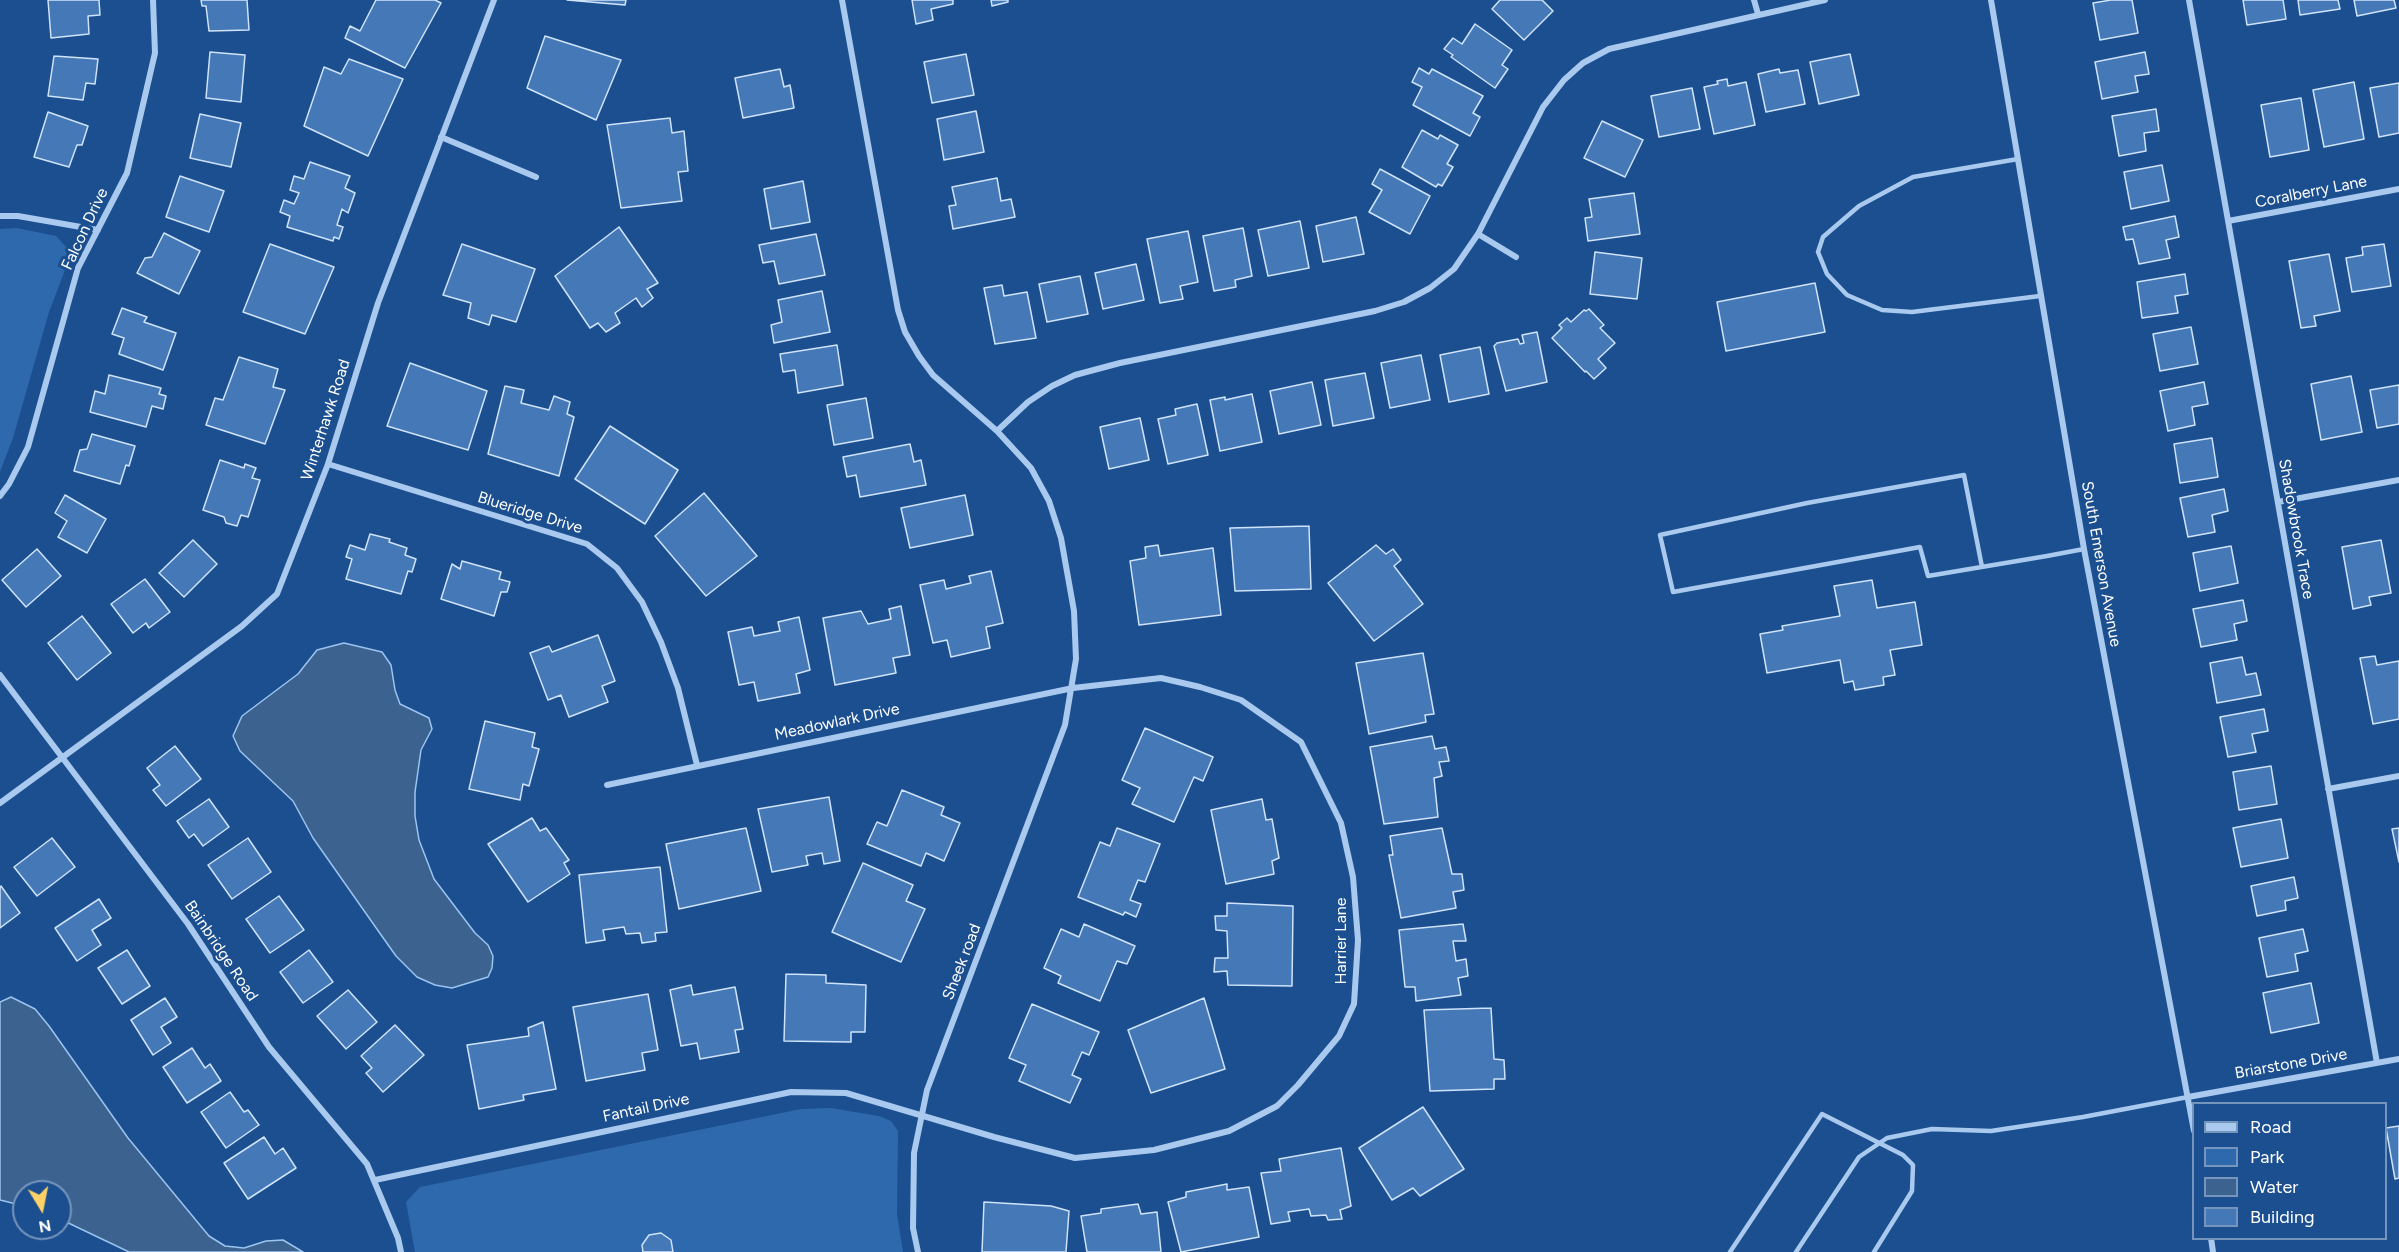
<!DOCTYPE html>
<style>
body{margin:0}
#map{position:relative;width:2399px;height:1252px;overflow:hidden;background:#1b4f8f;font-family:Figtree,sans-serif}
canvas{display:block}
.legend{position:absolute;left:2192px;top:1102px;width:195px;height:138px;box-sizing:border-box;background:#1b4f8f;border:2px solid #7695bc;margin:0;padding:8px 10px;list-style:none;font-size:18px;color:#fff}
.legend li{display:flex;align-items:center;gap:12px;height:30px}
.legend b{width:30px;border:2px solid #7695bc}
.north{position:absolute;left:12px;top:1180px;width:60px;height:60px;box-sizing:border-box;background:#1b4f8f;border:2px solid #7695bc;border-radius:50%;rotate:170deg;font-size:16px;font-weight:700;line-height:24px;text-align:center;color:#fff}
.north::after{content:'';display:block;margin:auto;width:21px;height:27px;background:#ffd166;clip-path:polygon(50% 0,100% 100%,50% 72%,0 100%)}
</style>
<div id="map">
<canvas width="2399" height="1252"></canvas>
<ul class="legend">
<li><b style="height:8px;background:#a9c9ee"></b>Road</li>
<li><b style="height:16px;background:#2e69ad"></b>Park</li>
<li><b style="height:16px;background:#3c6290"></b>Water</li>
<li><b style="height:16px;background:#4478b7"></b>Building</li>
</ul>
<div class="north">N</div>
</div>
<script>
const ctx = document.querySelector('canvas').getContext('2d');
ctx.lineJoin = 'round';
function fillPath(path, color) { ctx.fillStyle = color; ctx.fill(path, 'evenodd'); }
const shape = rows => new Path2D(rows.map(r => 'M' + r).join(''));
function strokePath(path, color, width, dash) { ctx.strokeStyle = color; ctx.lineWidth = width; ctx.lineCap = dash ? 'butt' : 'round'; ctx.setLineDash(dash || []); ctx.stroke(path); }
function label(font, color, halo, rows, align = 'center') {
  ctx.font = font + ' Figtree,sans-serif'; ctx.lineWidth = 6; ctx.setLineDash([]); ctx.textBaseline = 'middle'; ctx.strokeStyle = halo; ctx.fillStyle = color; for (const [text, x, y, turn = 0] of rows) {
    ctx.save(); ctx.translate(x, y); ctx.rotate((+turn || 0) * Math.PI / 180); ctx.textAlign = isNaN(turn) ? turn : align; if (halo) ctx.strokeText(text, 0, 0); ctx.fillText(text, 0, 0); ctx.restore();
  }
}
const green = shape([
 [17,228,56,236,68,249,68,257,65,270,49,312,13,438,0,472,0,229],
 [831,1108,879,1116,891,1121,898,1131,897,1214,903,1252,415,1252,406,1202,420,1187,801,1109]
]);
const water = shape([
 [344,643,382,652,391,665,395,690,400,704,429,718,432,729,421,750,415,792,415,816,419,840,434,879,475,933,488,945,493,956,492,968,488,977,452,988,435,985,417,977,396,956,379,932,313,838,293,801,240,751,233,736,242,716,298,674,317,650,344,643],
 [11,997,35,1009,49,1026,128,1138,209,1236,225,1246,244,1248,266,1241,283,1240,303,1252,129,1252,60,1219,60,1192,24,1192,24,1206,0,1200,0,1002,11,997]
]);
const building = shape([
 [48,0,99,0,100,15,88,16,89,34,51,38,48,0],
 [201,0,247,0,249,30,209,31,206,6,202,6,201,0],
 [376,0,435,0,441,3,405,68,345,38,350,26,360,31,376,0],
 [567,0,626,0,625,5,567,0],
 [912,0,953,0,953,4,931,9,933,20,916,24,912,0],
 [991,0,1008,0,1008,2,992,6,991,0],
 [1500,0,1542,0,1553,11,1524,40,1492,9,1500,0],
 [2111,0,2132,0,2138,33,2100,40,2093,3,2111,0],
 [2243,0,2283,0,2286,19,2247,25,2243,0],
 [2298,0,2338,0,2340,9,2300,15,2298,0],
 [2354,0,2394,0,2396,8,2357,16,2354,0],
 [1475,24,1512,50,1502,65,1508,69,1495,88,1451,57,1453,55,1444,49,1453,38,1462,44,1475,24],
 [545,36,621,60,596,120,527,88,545,36],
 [210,52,245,55,241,102,206,98,210,52],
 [2145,52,2149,74,2135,76,2138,92,2102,99,2095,62,2145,52],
 [966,54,974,95,932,103,924,62,966,54],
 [1850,54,1859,95,1819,104,1810,62,1850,54],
 [54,56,98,59,95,84,86,83,83,100,48,96,54,56],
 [349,59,403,79,368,156,304,126,324,67,341,74,349,59],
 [1419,68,1429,74,1432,69,1483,96,1473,113,1480,117,1470,136,1413,105,1422,87,1412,82,1419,68],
 [780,69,784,87,790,85,794,108,743,118,735,78,780,69],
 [1779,69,1780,73,1798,70,1805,104,1766,112,1758,74,1779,69],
 [1727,79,1728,86,1746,82,1755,125,1714,134,1704,87,1718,84,1717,81,1727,79],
 [2354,82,2364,139,2324,147,2313,90,2354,82],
 [2399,83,2399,133,2379,137,2370,88,2399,83],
 [1692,88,1700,129,1659,137,1651,96,1692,88],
 [2301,98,2309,150,2270,157,2261,105,2301,98],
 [2156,109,2159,131,2144,133,2146,151,2119,156,2112,116,2156,109],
 [976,111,984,152,944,160,937,119,976,111],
 [48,112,88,126,82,145,77,145,69,167,34,157,48,112],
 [200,114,241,123,231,167,190,158,200,114],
 [670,118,672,133,684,131,688,171,678,172,682,201,621,208,607,125,670,118],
 [1602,121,1643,140,1625,177,1584,158,1602,121],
 [1422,130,1438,139,1440,135,1458,145,1447,164,1453,167,1442,186,1438,184,1436,187,1402,167,1422,130],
 [310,162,350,176,345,188,355,193,348,213,342,209,337,225,343,227,339,239,334,237,333,241,287,227,290,216,280,212,284,200,294,204,299,193,290,190,294,176,304,179,310,162],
 [2162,165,2169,201,2131,209,2124,172,2162,165],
 [1380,169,1430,196,1410,234,1369,212,1382,190,1372,184,1380,169],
 [180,176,224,191,209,232,166,217,180,176],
 [997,178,1001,201,1011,199,1015,217,953,229,949,206,956,205,952,187,997,178],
 [803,181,810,222,771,229,764,189,803,181],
 [1634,193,1640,234,1588,241,1585,218,1592,217,1589,199,1634,193],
 [2175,216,2179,237,2166,240,2170,258,2139,264,2133,239,2126,240,2123,227,2175,216],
 [1356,217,1364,254,1323,262,1316,226,1356,217],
 [1300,221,1309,268,1268,276,1258,230,1300,221],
 [619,227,658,283,647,289,653,298,642,307,636,298,615,313,620,323,606,332,598,323,590,328,555,276,619,227],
 [1243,228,1252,276,1235,280,1236,287,1214,291,1203,236,1243,228],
 [1188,231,1198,282,1180,286,1183,299,1160,303,1147,239,1188,231],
 [164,233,200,251,179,294,137,273,145,258,152,257,164,233],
 [816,234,825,275,779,284,774,261,763,263,759,245,816,234],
 [270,244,334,267,305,334,243,312,270,244],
 [462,244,535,269,516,322,492,315,489,325,468,318,471,303,443,295,462,244],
 [2384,244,2391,286,2352,292,2346,258,2363,255,2362,247,2384,244],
 [1595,252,1642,258,1637,299,1590,294,1595,252],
 [2329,254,2340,311,2314,316,2316,326,2301,328,2289,261,2329,254],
 [1136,264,1144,300,1103,309,1095,273,1136,264],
 [2185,274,2188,294,2175,296,2178,313,2142,318,2137,282,2185,274],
 [1080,276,1088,314,1047,322,1039,284,1080,276],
 [1815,283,1825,332,1726,351,1717,302,1815,283],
 [1002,285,1004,296,1027,292,1036,338,995,344,984,288,1002,285],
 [822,291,830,332,774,343,771,325,782,322,778,300,822,291],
 [122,308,147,317,144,322,176,333,163,370,119,354,124,338,112,334,122,308],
 [1589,309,1604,325,1600,328,1615,343,1598,359,1606,368,1594,379,1586,371,1585,372,1552,338,1562,328,1559,325,1567,318,1571,322,1584,310,1586,311,1589,309],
 [2191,327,2198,364,2160,371,2153,334,2191,327],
 [1537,332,1547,382,1506,391,1494,346,1497,343,1518,339,1520,344,1524,343,1522,335,1537,332],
 [837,345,843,385,798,393,795,370,783,372,780,354,837,345],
 [1480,347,1489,394,1449,402,1440,355,1480,347],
 [1421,355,1430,400,1390,408,1381,363,1421,355],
 [239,357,278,369,273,387,285,390,265,444,206,425,215,398,223,400,239,357],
 [410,363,487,391,468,450,387,426,410,363],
 [1365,373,1374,418,1333,426,1325,380,1365,373],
 [109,375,161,388,159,394,166,396,163,409,152,406,146,427,90,412,95,391,105,394,109,375],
 [2351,376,2362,432,2321,440,2311,384,2351,376],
 [1312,382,1321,425,1279,434,1270,391,1312,382],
 [2204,382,2208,404,2192,407,2195,425,2168,431,2160,391,2204,382],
 [2399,385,2399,424,2377,428,2370,390,2399,385],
 [505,386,524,390,521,403,549,410,554,396,570,402,567,414,574,417,559,476,488,454,505,386],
 [1252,394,1262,442,1220,451,1210,400,1225,397,1225,400,1252,394],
 [866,398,873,438,834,445,827,405,866,398],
 [1197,404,1208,455,1168,464,1158,419,1176,415,1175,409,1197,404],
 [1140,418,1149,460,1109,469,1100,427,1140,418],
 [610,426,678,470,645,524,575,479,610,426],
 [92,434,135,446,129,466,126,465,120,484,74,471,80,450,87,449,92,434],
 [2212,438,2218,477,2180,483,2174,444,2212,438],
 [910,444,914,462,921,460,926,485,860,497,856,475,847,477,843,457,910,444],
 [220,460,244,468,245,464,256,468,252,478,260,480,248,517,241,515,237,526,226,523,224,517,203,510,220,460],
 [2224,489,2228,511,2212,515,2215,532,2188,537,2180,498,2224,489],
 [704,493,757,556,706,596,655,536,704,493],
 [65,495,106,519,87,553,58,537,67,521,55,513,65,495],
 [965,495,973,535,910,548,901,508,965,495],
 [1309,526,1311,589,1235,591,1230,528,1309,526],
 [370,534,390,539,389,542,407,548,405,555,416,559,412,572,408,571,401,594,346,579,352,559,346,557,350,545,365,550,370,534],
 [193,540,217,564,184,597,159,573,193,540],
 [2381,540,2391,593,2369,597,2371,605,2353,609,2342,547,2381,540],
 [1158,545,1160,556,1213,548,1221,615,1139,625,1130,561,1146,558,1145,547,1158,545],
 [1376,545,1386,554,1393,549,1401,560,1394,566,1423,604,1374,641,1328,583,1376,545],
 [2231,546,2238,583,2200,591,2193,553,2231,546],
 [37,549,61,576,26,607,2,580,37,549],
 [462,561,501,572,499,579,510,582,507,592,501,592,494,616,441,599,452,564,460,569,462,561],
 [991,571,1003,623,986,627,990,648,951,657,947,640,933,643,920,585,944,580,946,589,971,583,969,576,991,571],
 [145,579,170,612,149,628,146,623,133,633,111,604,145,579],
 [1872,580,1877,608,1915,602,1922,645,1890,650,1895,675,1883,677,1884,685,1855,690,1853,681,1844,683,1840,660,1767,673,1760,634,1783,630,1782,626,1840,616,1834,586,1872,580],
 [2243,600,2247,621,2234,624,2237,640,2201,647,2193,609,2243,600],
 [901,606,910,655,893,658,896,673,835,685,823,618,861,611,868,624,891,619,889,609,901,606],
 [82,616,111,653,77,680,48,643,82,616],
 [799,617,810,670,796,674,800,693,758,701,754,682,739,685,728,632,752,627,754,636,780,631,778,622,799,617],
 [598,635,615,681,602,686,608,702,569,717,561,695,548,700,530,653,549,646,552,652,598,635],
 [1423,653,1434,714,1425,715,1426,722,1369,734,1356,663,1423,653],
 [2375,656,2377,665,2399,661,2399,719,2373,724,2360,658,2375,656],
 [2242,657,2246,675,2256,673,2261,695,2217,703,2210,663,2242,657],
 [2264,709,2268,731,2252,734,2256,752,2228,757,2220,717,2264,709],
 [485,721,535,733,532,747,539,749,529,786,523,784,520,800,469,789,485,721],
 [1145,728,1213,757,1203,781,1194,777,1174,822,1132,804,1140,788,1122,780,1145,728],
 [1432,736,1435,749,1446,747,1449,761,1439,762,1442,776,1434,778,1438,817,1384,824,1370,747,1432,736],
 [175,746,201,779,166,806,153,790,160,785,147,768,175,746],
 [2271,766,2277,804,2239,810,2233,772,2271,766],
 [902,790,944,807,941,815,960,823,944,861,926,853,921,866,867,844,877,822,887,826,902,790],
 [829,797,840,861,824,864,822,853,806,856,808,865,772,872,758,809,829,797],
 [209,799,229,827,203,846,194,834,189,838,177,821,209,799],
 [1262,799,1266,820,1272,819,1279,858,1272,861,1274,874,1226,884,1211,810,1262,799],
 [532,818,540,831,546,828,569,860,564,863,570,874,528,902,488,844,532,818],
 [2281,819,2288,858,2241,867,2233,828,2281,819],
 [746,828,761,891,679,909,666,844,746,828],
 [1117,828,1160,844,1145,882,1138,880,1130,900,1141,904,1136,917,1125,912,1123,915,1078,897,1100,842,1110,846,1117,828],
 [1442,828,1452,874,1462,874,1464,890,1453,892,1456,908,1401,918,1389,855,1393,855,1390,836,1442,828],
 [2399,828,2399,862,2392,829,2399,828],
 [52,838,75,867,37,896,14,867,52,838],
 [248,838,271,872,232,899,208,865,248,838],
 [863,863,913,885,906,901,925,909,901,962,832,932,863,863],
 [660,867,667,932,655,933,656,941,642,943,640,933,626,934,624,927,603,930,605,940,586,943,579,875,660,867],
 [2294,877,2298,898,2285,901,2286,910,2257,916,2251,886,2294,877],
 [1,886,20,913,0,928,0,887,1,886],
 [279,896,304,930,270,953,246,919,279,896],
 [99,899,111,918,92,930,101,945,77,961,55,928,99,899],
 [1227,903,1293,906,1292,986,1228,985,1227,971,1214,972,1215,958,1228,958,1227,931,1216,930,1215,916,1227,916,1227,903],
 [1084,924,1135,946,1127,964,1117,961,1100,1001,1058,983,1061,976,1044,968,1061,929,1079,937,1084,924],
 [1463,924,1466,941,1453,941,1456,961,1466,959,1468,976,1458,978,1461,995,1416,1001,1415,987,1405,987,1399,930,1463,924],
 [2303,929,2308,951,2295,954,2298,971,2267,977,2259,938,2303,929],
 [127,950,150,986,122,1004,98,968,127,950],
 [309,950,333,982,303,1003,280,972,309,950],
 [786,974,826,975,826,983,866,985,865,1032,851,1032,851,1042,784,1041,786,974],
 [2311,983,2319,1023,2271,1033,2263,993,2311,983],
 [691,985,693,995,735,987,743,1029,735,1030,739,1052,700,1059,697,1043,681,1046,670,990,691,985],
 [348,990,377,1022,346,1049,317,1016,348,990],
 [648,994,658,1050,642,1053,645,1070,586,1081,573,1007,648,994],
 [165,998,177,1017,161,1027,171,1043,153,1055,131,1020,165,998],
 [1204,998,1225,1069,1151,1093,1128,1030,1204,998],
 [1032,1004,1099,1032,1089,1055,1082,1052,1072,1075,1081,1079,1070,1103,1019,1081,1026,1065,1009,1058,1032,1004],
 [1491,1008,1494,1059,1504,1060,1505,1079,1494,1079,1494,1089,1430,1091,1424,1010,1491,1008],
 [543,1022,556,1089,523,1095,524,1100,479,1109,467,1045,529,1036,528,1028,543,1022],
 [395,1025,424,1055,383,1092,366,1073,372,1068,361,1056,395,1025],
 [192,1048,205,1068,210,1064,221,1081,187,1103,163,1067,192,1048],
 [230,1092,244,1112,248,1110,259,1125,226,1148,201,1112,230,1092],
 [1423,1107,1464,1169,1420,1196,1413,1188,1392,1200,1359,1148,1423,1107],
 [2399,1126,2399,1178,2395,1179,2386,1128,2399,1126],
 [264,1137,275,1154,283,1148,296,1168,248,1199,224,1163,264,1137],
 [1341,1148,1351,1206,1340,1210,1342,1219,1328,1220,1326,1215,1311,1216,1309,1209,1288,1212,1290,1221,1271,1224,1261,1173,1281,1171,1279,1159,1341,1148],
 [1227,1184,1227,1190,1249,1187,1259,1237,1181,1252,1168,1202,1186,1197,1186,1192,1227,1184],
 [984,1202,1051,1206,1069,1211,1066,1252,982,1252,984,1202],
 [1138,1204,1141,1214,1157,1212,1161,1252,1087,1252,1081,1216,1101,1213,1101,1209,1138,1204],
 [661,1233,671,1240,673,1252,643,1252,642,1245,649,1235,661,1233]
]);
const lane = shape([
 [2018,159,1913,177,1859,206,1823,237,1818,252,1827,274,1847,295,1882,310,1912,312,2040,296],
 [1982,567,1964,475,1807,503,1660,535,1673,592,1920,547,1928,576,2047,556,2084,549],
 [1730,1252,1822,1114,1903,1155,1913,1165,1912,1191,1874,1252],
 [1796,1252,1859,1157,1887,1138,1932,1129,1991,1131,2083,1117,2188,1097]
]);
const street = shape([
 [842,0,898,310,905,332,919,356,933,375,997,431,1031,468,1049,501,1061,538,1074,611,1076,659,1065,725,927,1090,914,1153,913,1228,918,1252],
 [1754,0,1758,14],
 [1991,0,2084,549,2194,1131],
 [2189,0,2377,1063],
 [441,137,536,177],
 [0,216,18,216,98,230],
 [2228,221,2399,189],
 [1478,234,1516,257],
 [997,431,1028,402,1052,386,1075,375,1120,363,1375,311,1404,302,1430,288,1454,269,1478,234,1543,107,1564,80,1583,63,1609,49,1825,0],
 [328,464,587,544,617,568,642,602,661,642,678,688,697,765],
 [0,496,9,484,28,447,78,268,127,173,155,53,153,0],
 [2278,502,2399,480],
 [0,675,188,924,269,1047,367,1164,398,1238,401,1252],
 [2328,789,2399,776],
 [0,803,242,626,277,594,328,464,378,303,494,0],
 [2188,1097,2399,1059],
 [375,1180,791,1092,846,1093,994,1137,1075,1158,1154,1150,1229,1131,1277,1106,1298,1085,1339,1036,1354,1004,1358,940,1353,877,1341,823,1301,742,1241,700,1200,687,1161,678,1073,688,607,785],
 [2211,1238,2213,1252]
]);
const streetNames = [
 ["Coralberry Lane",2311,192,-11],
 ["Falcon Drive",85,229,-65],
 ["Winterhawk Road",326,420,-72],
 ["Blueridge Drive",530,513,17],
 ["Shadowbrook Trace",2296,529,80],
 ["South Emerson Avenue",2101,564,80],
 ["Meadowlark Drive",837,722,-12],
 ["Harrier Lane",1341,941,-90],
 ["Bainbridge Road",221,951,56],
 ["Sheek road",962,962,-69],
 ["Briarstone Drive",2291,1064,-10],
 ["Fantail Drive",646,1108,-12]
];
fillPath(green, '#2e69ad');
fillPath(water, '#3c6290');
strokePath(water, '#9cc4f0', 1.5);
fillPath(building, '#4478b7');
strokePath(building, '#cfe3fa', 1.5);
strokePath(lane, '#a9c9ee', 4.5);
strokePath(street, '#a9c9ee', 6);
label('16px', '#fff', '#1b4f8f', streetNames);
</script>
